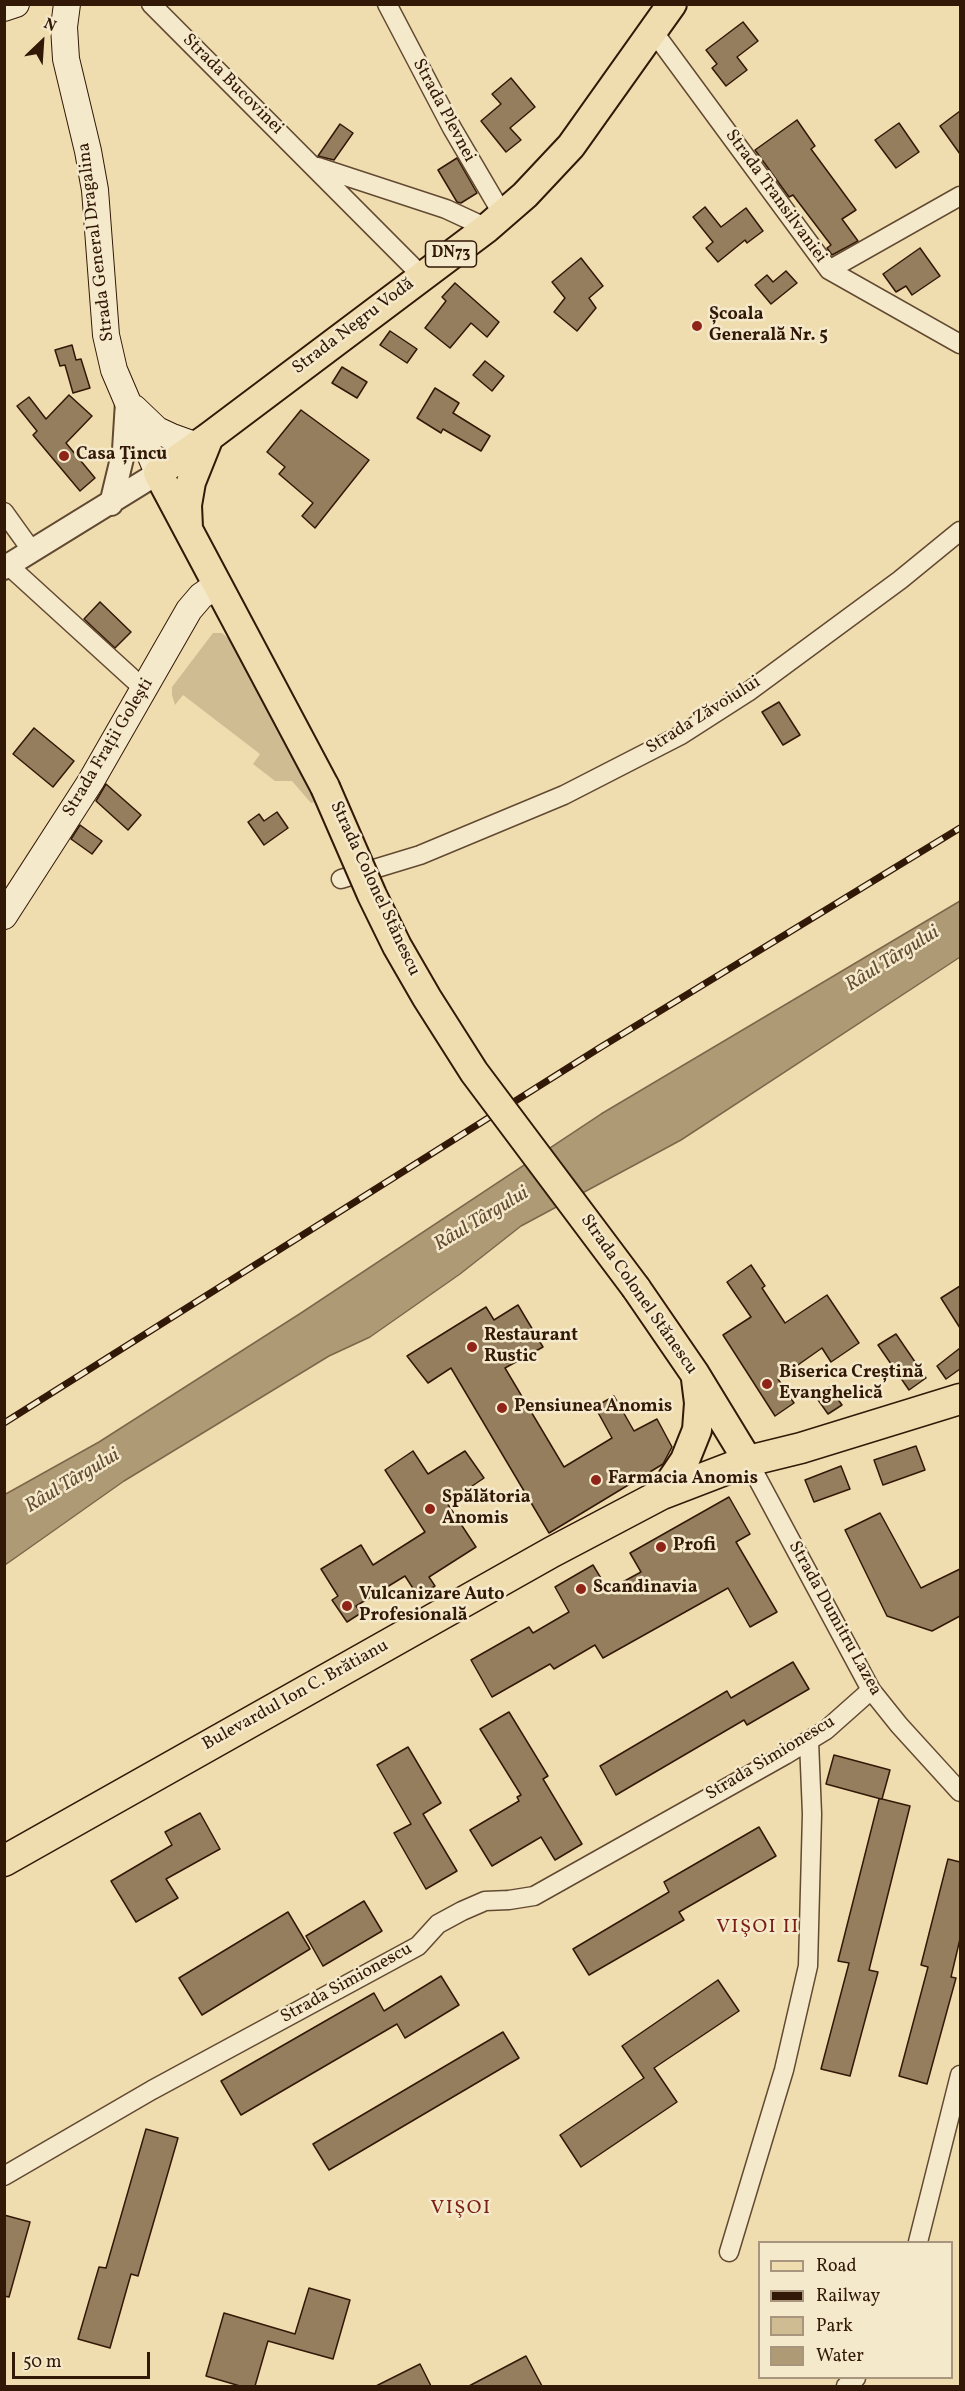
<!DOCTYPE html>
<meta charset="utf-8">
<style>
body{margin:0}
#map{position:relative;width:965px;height:2391px;overflow:hidden;background:#f0ddaf;font-family:Vollkorn,serif}
canvas{display:block}
.frame{position:absolute;inset:0;border:6px solid #321807;pointer-events:none}
.legend{position:absolute;left:758px;top:2241px;width:195px;height:138px;box-sizing:border-box;background:#f5e9cb;border:2px solid #a7957d;margin:0;padding:8px 10px;list-style:none;font-size:18px;color:#321807}
.legend li{display:flex;align-items:center;gap:12px;height:30px}
.legend b{width:30px;border:2px solid #a7957d}
.north{position:absolute;left:12px;top:12px;width:60px;height:60px;-webkit-text-stroke:4px #f5e9cb;paint-order:stroke;rotate:25deg;font-size:16px;font-weight:700;line-height:24px;text-align:center;color:#321807}
.north::after{content:'';display:block;margin:auto;width:21px;height:27px;background:#321807;clip-path:polygon(50% 0,100% 100%,50% 72%,0 100%)}
.scale{position:absolute;left:12px;top:2352px;width:138px;height:27px;box-sizing:border-box;border:3px solid #321807;border-top:0;padding-left:8px;font-size:18px;line-height:21px;white-space:nowrap;color:#321807;-webkit-text-stroke:4px #f5e9cb;paint-order:stroke}
</style>
<div id="map">
<canvas width="965" height="2391"></canvas>
<div class="frame"></div>
<ul class="legend">
<li><b style="height:8px;background:#f0ddaf"></b>Road</li>
<li><b style="height:8px;background:#321807"></b>Railway</li>
<li><b style="height:16px;background:#d0bc92"></b>Park</li>
<li><b style="height:16px;background:#af9a76"></b>Water</li>
</ul>
<div class="north">N</div>
<div class="scale">50 m</div>
</div>
<script>
const ctx = document.querySelector('canvas').getContext('2d');
ctx.lineJoin = 'round';
function fillPath(path, color) { ctx.fillStyle = color; ctx.fill(path, 'evenodd'); }
const shape = rows => new Path2D(rows.map(r => 'M' + r).join(''));
function strokePath(path, color, width, dash) { ctx.strokeStyle = color; ctx.lineWidth = width; ctx.lineCap = dash ? 'butt' : 'round'; ctx.setLineDash(dash || []); ctx.stroke(path); }
function label(font, color, halo, rows, align = 'center') {
  ctx.font = font + ' Vollkorn,serif'; ctx.lineWidth = 5; ctx.setLineDash([]); ctx.textBaseline = 'middle'; ctx.strokeStyle = halo; ctx.fillStyle = color; for (const [text, x, y, turn = 0] of rows) {
    ctx.save(); ctx.translate(x, y); ctx.rotate((+turn || 0) * Math.PI / 180); ctx.textAlign = isNaN(turn) ? turn : align; if (halo) ctx.strokeText(text, 0, 0); ctx.fillText(text, 0, 0); ctx.restore();
  }
}
const green = shape([
 [213,633,222,633,229,639,316,802,311,803,292,781,275,781,253,764,260,754,183,695,175,705,172,695,172,687]
]);
const water = shape([
 [960,901,960,957,951,963,681,1140,521,1226,460,1274,370,1337,329,1356,124,1481,5,1565,4,1495,99,1442,301,1313,601,1114,960,901]
]);
const building = shape([
 [743,22,758,41,737,57,747,70,726,86,712,68,717,64,706,50,743,22],
 [511,78,535,107,510,128,521,140,506,152,481,121,501,104,492,94,511,78],
 [960,111,960,154,940,126,960,111],
 [797,120,815,146,811,149,856,210,842,219,858,241,832,255,827,248,831,245,793,195,789,197,755,150,797,120],
 [899,123,919,152,896,168,875,140,899,123],
 [340,124,353,133,334,160,318,156,340,124],
 [457,158,477,193,461,203,457,202,438,170,457,158],
 [705,207,721,227,746,208,763,231,747,243,745,240,718,262,706,248,713,242,693,217,705,207],
 [920,248,940,276,912,295,906,286,896,292,883,274,920,248],
 [581,258,603,286,589,298,596,308,577,331,554,312,565,298,552,282,581,258],
 [786,271,797,283,771,304,755,285,767,275,773,282,786,271],
 [455,283,499,322,487,337,471,323,450,348,425,328,446,301,442,297,455,283],
 [390,331,417,349,407,363,380,345,390,331],
 [72,345,76,360,81,359,90,388,73,393,65,365,60,366,55,350,72,345],
 [485,361,504,376,492,391,473,375,485,361],
 [342,367,367,382,357,398,332,383,342,367],
 [435,388,459,403,453,413,490,436,481,451,443,429,441,433,417,418,435,388],
 [69,395,92,416,66,443,95,478,80,491,33,435,37,431,17,406,29,397,46,419,69,395],
 [301,410,369,460,315,528,302,516,313,503,279,474,285,467,267,452,301,410],
 [100,602,131,632,115,648,84,619,100,602],
 [779,702,800,735,783,745,762,712,779,702],
 [34,728,74,761,53,787,13,754,34,728],
 [106,784,141,815,128,830,96,801,106,784],
 [277,812,288,828,264,845,248,822,259,814,264,821,277,812],
 [80,825,102,841,92,854,71,839,80,825],
 [751,1265,765,1286,762,1288,785,1323,827,1295,859,1343,831,1362,822,1348,778,1379,794,1403,775,1416,723,1335,751,1317,727,1282,751,1265],
 [960,1286,960,1328,941,1298,960,1286],
 [518,1305,543,1347,505,1368,564,1467,612,1438,595,1407,614,1396,634,1431,657,1419,672,1447,663,1464,549,1533,451,1368,428,1383,407,1356,486,1307,494,1320,518,1305],
 [896,1334,926,1378,909,1390,878,1345,896,1334],
 [960,1348,960,1369,946,1379,937,1366,960,1348],
 [829,1387,842,1405,828,1414,816,1397,829,1387],
 [916,1446,925,1470,883,1485,874,1460,916,1446],
 [413,1451,428,1474,465,1451,484,1478,447,1503,476,1547,429,1577,435,1586,418,1596,405,1576,356,1606,361,1613,347,1622,332,1600,338,1596,321,1569,361,1545,373,1565,425,1532,385,1470,413,1451],
 [841,1466,850,1489,814,1502,805,1480,841,1466],
 [729,1497,750,1534,736,1542,777,1612,750,1627,728,1588,603,1658,595,1645,554,1669,550,1664,492,1697,471,1660,529,1627,533,1633,569,1612,555,1587,593,1565,608,1590,641,1572,630,1553,729,1497],
 [880,1513,921,1588,960,1569,960,1616,932,1631,887,1616,845,1530,880,1513],
 [793,1662,809,1689,747,1725,744,1720,616,1795,600,1766,727,1691,731,1698,793,1662],
 [509,1712,548,1776,543,1779,582,1844,555,1860,541,1837,492,1866,470,1830,519,1801,517,1797,521,1795,480,1729,509,1712],
 [408,1747,441,1803,423,1814,457,1871,426,1889,394,1833,411,1824,377,1765,408,1747],
 [834,1755,890,1770,882,1799,910,1806,869,1970,878,1972,850,2076,821,2069,849,1963,838,1961,879,1799,881,1799,826,1784,834,1755],
 [200,1813,220,1849,166,1879,178,1898,136,1922,111,1881,172,1845,165,1832,200,1813],
 [759,1827,776,1856,679,1912,684,1920,589,1975,573,1949,669,1892,664,1882,759,1827],
 [948,1859,960,1862,960,1939,951,1977,956,1978,927,2084,899,2076,928,1967,921,1965,948,1859],
 [364,1901,382,1931,323,1966,306,1936,364,1901],
 [288,1912,310,1949,202,2015,179,1978,288,1912],
 [441,1976,459,2005,405,2038,397,2024,241,2115,221,2081,374,1993,384,2011,441,1976],
 [718,1980,739,2011,654,2068,677,2102,581,2167,560,2135,644,2078,622,2046,718,1980],
 [503,2032,519,2058,329,2170,313,2144,503,2032],
 [146,2129,178,2138,138,2276,131,2274,110,2348,78,2339,99,2267,106,2268,146,2129],
 [4,2215,30,2222,9,2297,4,2296,4,2215],
 [309,2288,350,2300,333,2359,268,2341,255,2386,240,2386,206,2376,224,2313,295,2334,309,2288],
 [526,2356,542,2386,469,2386,526,2356],
 [420,2364,431,2386,376,2386,420,2364]
]);
const minor = shape([
 [151,4,422,276],
 [387,4,452,128,503,215],
 [653,31,829,270,960,344],
 [318,167,446,209,487,228],
 [829,270,960,196],
 [4,512,32,551],
 [9,566,144,689],
 [341,879,420,855,564,795,681,735,748,692,900,580,960,531],
 [748,1461,871,1690,899,1725,960,1792],
 [4,2176,152,2090,418,1946,438,1924,462,1911,485,1901,509,1900,534,1896,785,1755,826,1730,871,1690],
 [918,2242,960,2075],
 [729,2252,784,2070,808,1966,812,1814,809,1741],
 [846,2386,856,2378]
]);
const tertiary = shape([
 [111,504,124,450,127,402],
 [4,568,158,473]
]);
const secondary = shape([
 [67,4,64,27,66,59,88,151,95,190,106,335,114,370,158,473],
 [4,8,16,4],
 [134,408,157,430,172,437,197,446],
 [4,916,91,781,189,610,201,596,217,585]
]);
const primary = shape([
 [188,528,187,505,191,482,209,437],
 [325,787,158,473,209,437,487,228,525,195,571,146,672,4],
 [636,1288,695,1374,748,1461],
 [662,1494,685,1460,697,1430,699,1403,696,1379]
]);
const trunk = shape([
 [4,1861,552,1552,662,1494,748,1461,801,1448,960,1399]
]);
const rail = shape([
 [4,1423,601,1047,960,828]
]);
const primaryBridge = shape([
 [325,787,372,895,397,946,427,998,474,1072,636,1288]
]);
const markers = [
 [697,326,6,"#8f2418"],
 [64,456,6,"#8f2418"],
 [472,1347,6,"#8f2418"],
 [767,1384,6,"#8f2418"],
 [502,1408,6,"#8f2418"],
 [596,1480,6,"#8f2418"],
 [430,1509,6,"#8f2418"],
 [661,1547,6,"#8f2418"],
 [581,1589,6,"#8f2418"],
 [347,1606,6,"#8f2418"]
];
const shields = [
 [451,254,51]
];
const shieldNames = [
 ["DN73",451,254]
];
const streetNames = [
 ["Strada Bucovinei",232,85,45],
 ["Strada Plevnei",443,111,62],
 ["Strada Transilvaniei",775,197,54],
 ["Strada General Dragalina",97,242,-97],
 ["Strada Negru Vodă",354,327,-37],
 ["Strada Zăvoiului",704,716,-32],
 ["Strada Frații Golești",109,748,-59],
 ["Strada Colonel Stănescu",374,889,65],
 ["Strada Colonel Stănescu",638,1295,55],
 ["Strada Dumitru Lazea",834,1619,61],
 ["Bulevardul Ion C. Brătianu",296,1696,-29],
 ["Strada Simionescu",771,1759,-31],
 ["Strada Simionescu",347,1984,-29]
];
const poiNames = [
 ["Școala",709,316],
 ["Generală Nr. 5",709,337],
 ["Casa Țincu",76,456],
 ["Restaurant",484,1337],
 ["Rustic",484,1358],
 ["Biserica Creștină",779,1374],
 ["Evanghelică",779,1395],
 ["Pensiunea Anomis",514,1408],
 ["Farmacia Anomis",608,1480],
 ["Spălătoria",442,1499],
 ["Anomis",442,1520],
 ["Profi",673,1547],
 ["Scandinavia",593,1589],
 ["Vulcanizare Auto",359,1596],
 ["Profesională",359,1617]
];
const waterNames = [
 ["Râul Târgului",893,960,-32],
 ["Râul Târgului",482,1220,-31],
 ["Râul Târgului",73,1482,-31]
];
const neighbourhoodNames = [
 ["VIŞOI II",758,1928],
 ["VIŞOI",461,2209]
];
fillPath(green, '#d0bc92');
fillPath(water, '#af9a76');
strokePath(water, '#7d664a', 1.5);
fillPath(building, '#957e5e');
strokePath(building, '#321807', 1.5);
strokePath(minor, '#624931', 21);
strokePath(tertiary, '#624931', 26);
strokePath(secondary, '#321807', 28);
strokePath(primary, '#321807', 32);
strokePath(trunk, '#321807', 33);
strokePath(minor, '#f5e9cb', 18);
strokePath(tertiary, '#f5e9cb', 22);
strokePath(secondary, '#f5e9cb', 26);
strokePath(primary, '#f0ddaf', 28);
strokePath(trunk, '#f0ddaf', 30);
strokePath(rail, '#321807', 7);
strokePath(rail, '#f5e9cb', 4.5, [14]);
strokePath(primaryBridge, '#321807', 32, []);
strokePath(primaryBridge, '#f0ddaf', 28);
for (const [x, y, r, color] of markers) { const dot = new Path2D(); dot.arc(x, y, r, 0, 2 * Math.PI); ctx.fillStyle = color; ctx.fill(dot); strokePath(dot, '#f5e9cb', 2); }
for (const [x, y, w] of shields) { const box = new Path2D(); box.roundRect(x - w / 2, y - 13, w, 26, 4.5); ctx.fillStyle = '#f5e9cb'; ctx.fill(box); strokePath(box, '#321807', 1.5); }
label('bold 16px', '#321807', null, shieldNames);
label('18px', '#321807', '#f5e9cb', streetNames);
label('bold 18px', '#321807', '#f5e9cb', poiNames, 'left');
label('italic 20px', '#644c33', '#f5e9cb', waterNames);
ctx.letterSpacing = '1.5px';
label('20px', '#7a1f14', '#f5e9cb', neighbourhoodNames);
ctx.letterSpacing = '0px';
</script>
